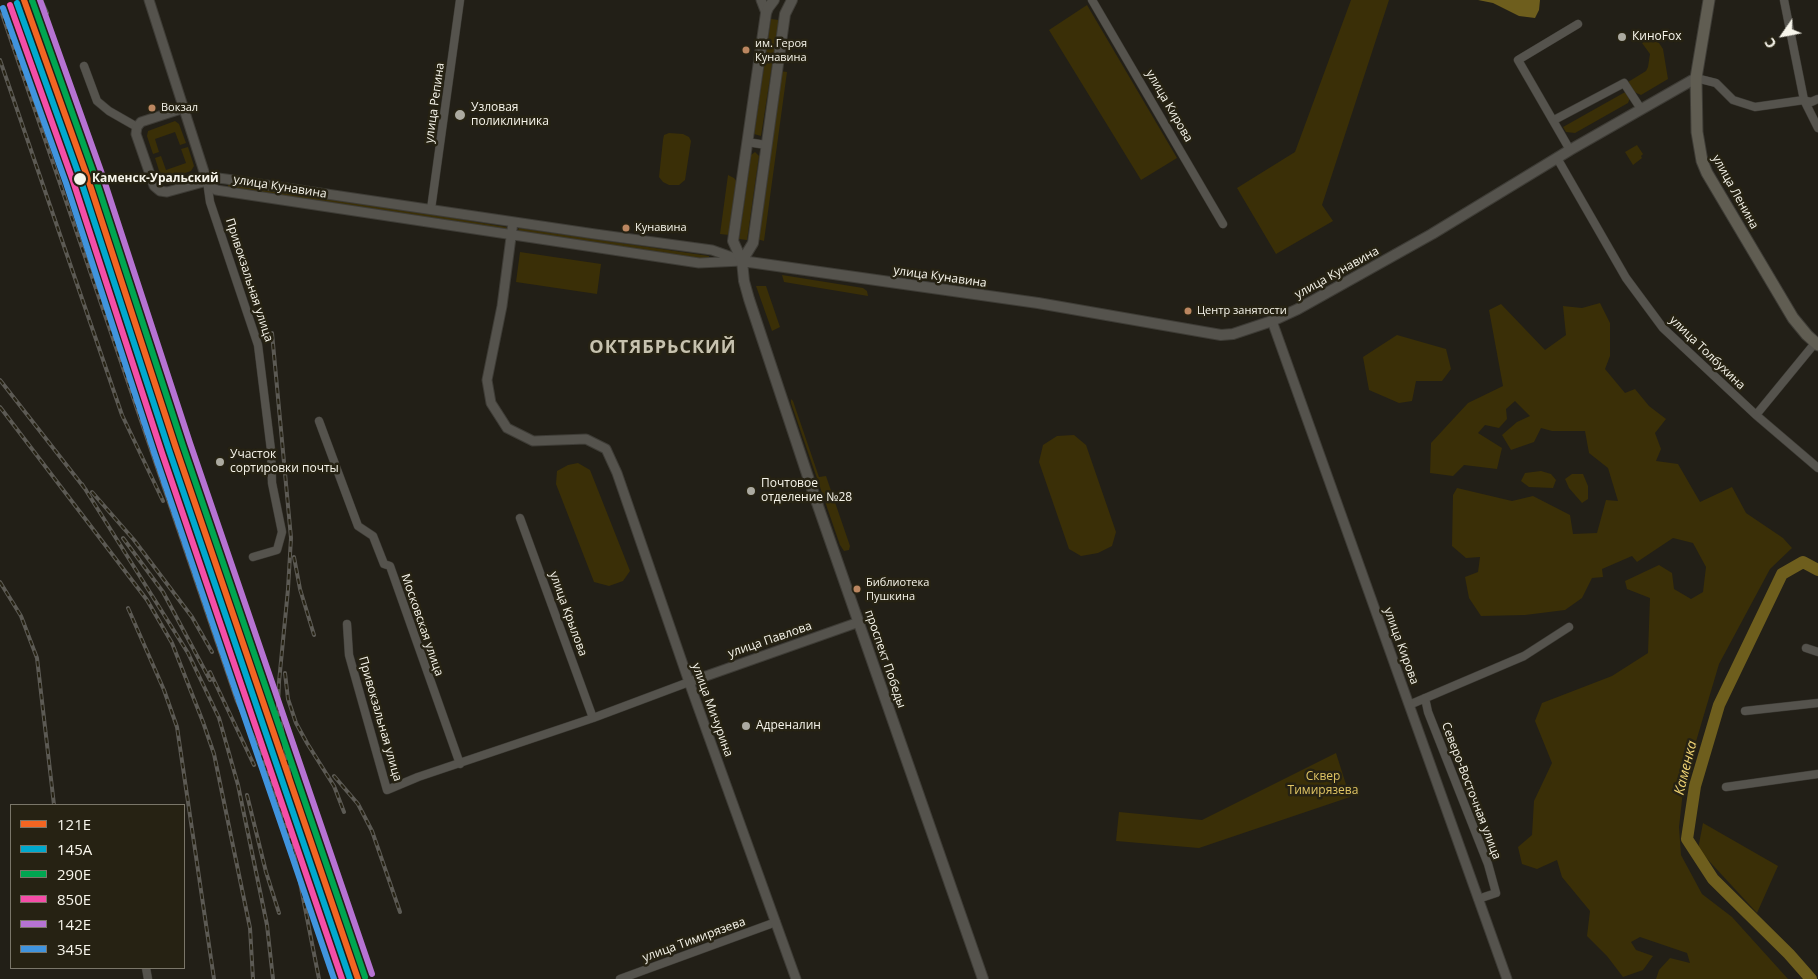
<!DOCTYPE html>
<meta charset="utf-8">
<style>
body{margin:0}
#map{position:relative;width:1818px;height:979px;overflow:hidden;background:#221f17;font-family:"Open Sans",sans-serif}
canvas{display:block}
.legend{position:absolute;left:10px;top:804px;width:175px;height:165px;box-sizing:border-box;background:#262213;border:1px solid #7a7669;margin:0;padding:6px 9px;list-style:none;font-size:15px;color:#f7f5eb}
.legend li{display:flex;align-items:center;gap:10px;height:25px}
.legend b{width:25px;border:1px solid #7a7669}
.north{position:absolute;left:1758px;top:10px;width:50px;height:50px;-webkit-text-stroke:4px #262213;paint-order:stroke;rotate:237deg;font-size:14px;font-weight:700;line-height:20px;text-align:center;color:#f7f5eb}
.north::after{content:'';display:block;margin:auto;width:18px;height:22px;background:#f7f5eb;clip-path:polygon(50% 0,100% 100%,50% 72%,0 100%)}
</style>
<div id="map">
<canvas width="1818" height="979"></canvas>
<ul class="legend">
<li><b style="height:6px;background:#f26522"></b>121Е</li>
<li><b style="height:6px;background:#00a9ce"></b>145А</li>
<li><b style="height:6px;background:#00a651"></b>290Е</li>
<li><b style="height:6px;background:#f54da8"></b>850Е</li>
<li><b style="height:6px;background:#b673d3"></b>142Е</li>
<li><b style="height:6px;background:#4094de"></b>345Е</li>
</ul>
<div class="north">С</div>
</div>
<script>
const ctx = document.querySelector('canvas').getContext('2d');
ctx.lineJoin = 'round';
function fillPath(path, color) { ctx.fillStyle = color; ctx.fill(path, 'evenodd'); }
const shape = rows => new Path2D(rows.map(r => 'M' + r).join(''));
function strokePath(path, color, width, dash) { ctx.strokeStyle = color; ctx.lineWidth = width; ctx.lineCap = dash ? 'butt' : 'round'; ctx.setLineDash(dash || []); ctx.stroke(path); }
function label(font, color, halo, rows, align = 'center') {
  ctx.font = font + ' "Open Sans",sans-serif'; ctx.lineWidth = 5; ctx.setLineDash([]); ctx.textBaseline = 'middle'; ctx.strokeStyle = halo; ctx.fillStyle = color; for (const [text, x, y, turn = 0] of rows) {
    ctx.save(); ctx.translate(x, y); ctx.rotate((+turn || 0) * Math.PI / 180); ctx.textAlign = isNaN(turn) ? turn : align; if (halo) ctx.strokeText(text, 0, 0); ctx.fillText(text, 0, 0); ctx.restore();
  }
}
const green = shape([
 [1351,0,1389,0,1322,205,1333,221,1276,254,1237,188,1295,152],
 [1087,5,1177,158,1141,180,1049,30],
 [771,19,779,20,761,136,754,134],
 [1650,39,1659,43,1663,49,1668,79,1641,95,1634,92,1628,82,1646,71,1648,67,1650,54,1642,43],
 [780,71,787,72,764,241,757,239],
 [1627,91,1630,98,1628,103,1575,133,1566,132,1563,127],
 [175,121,179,124,186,143,180,145,175,132,155,139,159,152,153,154,147,136,148,131],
 [669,133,683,134,689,137,691,141,685,180,679,185,669,185,663,182,659,177,663,140,664,135],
 [1637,145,1643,154,1641,156,1642,158,1633,165,1625,152],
 [188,147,194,166,191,171,167,179,161,177,155,158,161,156,166,170,186,163,181,149],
 [755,152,759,156,747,240,739,239,751,155],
 [728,175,734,178,737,182,729,235,720,234],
 [228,183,424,213,506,227,507,228,506,230,228,187],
 [519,228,709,256,709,260,520,232,518,230],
 [520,252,601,264,597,294,516,282],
 [782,275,863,288,867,291,868,296,784,282],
 [756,286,766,286,780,327,772,331],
 [1600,303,1610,323,1610,356,1605,369,1625,393,1635,389,1649,406,1666,419,1655,433,1661,449,1656,461,1678,464,1700,502,1732,487,1746,513,1783,538,1792,548,1770,569,1719,664,1684,782,1679,827,1681,855,1702,894,1732,917,1788,979,1656,979,1659,970,1670,958,1690,963,1687,953,1640,937,1631,942,1636,950,1653,956,1643,970,1623,977,1607,956,1587,936,1590,911,1562,877,1557,860,1537,869,1522,864,1518,847,1532,835,1534,801,1552,763,1535,721,1542,703,1612,676,1648,653,1650,598,1627,589,1625,581,1659,565,1672,573,1674,589,1691,599,1703,592,1706,567,1693,543,1673,538,1637,562,1632,556,1602,569,1603,577,1592,578,1582,598,1565,610,1525,615,1481,616,1469,598,1465,577,1478,572,1480,557,1466,558,1452,546,1453,495,1457,488,1512,501,1533,496,1570,515,1573,534,1597,533,1606,500,1618,501,1608,468,1589,453,1585,431,1552,431,1541,428,1534,442,1511,450,1502,435,1517,422,1530,416,1515,401,1506,409,1507,419,1499,428,1485,425,1478,433,1502,448,1497,469,1464,465,1453,476,1430,473,1431,443,1468,403,1503,386,1489,310,1501,304,1545,350,1566,335,1563,306,1582,308],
 [1397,335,1446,349,1451,369,1442,381,1416,381,1412,401,1399,403,1369,390,1363,357],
 [791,399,793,401,819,477,826,476,850,546,849,550,844,551,840,545,791,403],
 [1074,435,1086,445,1116,532,1112,546,1098,553,1081,556,1069,549,1039,462,1043,445,1057,436],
 [578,463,590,470,630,571,623,581,609,586,594,582,556,484,557,471,568,465],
 [1541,471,1551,474,1556,480,1553,488,1529,487,1521,481,1525,473],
 [1572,474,1583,474,1588,486,1588,499,1582,503,1569,488,1565,479],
 [1336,753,1350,797,1199,848,1116,841,1119,812,1202,820],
 [1703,823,1778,866,1757,913,1698,849]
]);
const water = shape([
 [1478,0,1540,0,1539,10,1535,18,1519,16,1493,3]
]);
const river = shape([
 [1811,979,1789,954,1713,879,1687,839,1695,786,1719,705,1782,574,1803,562,1818,570]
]);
const minor = shape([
 [1092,0,1223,224],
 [1784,0,1804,100,1818,128],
 [84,66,97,101,109,111,137,127],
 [1696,78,1716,83,1733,100,1755,107,1804,100,1811,102,1818,99],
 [1556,119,1624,83,1641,109],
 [747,142,766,145],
 [1570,150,1518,60,1578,24],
 [1557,158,1626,278,1663,328,1756,415,1818,468],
 [207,181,210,202,258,345,271,450,272,483,282,532,277,550,253,557],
 [431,209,460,0],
 [1756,415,1815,343],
 [319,421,358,526,373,536,384,564,390,566,460,764],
 [520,518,593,718],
 [347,624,349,655,387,790,418,777,593,718,689,682],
 [1806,648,1818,652],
 [1425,698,1428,712,1488,864,1496,893,1478,899],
 [1409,705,1524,656,1569,627],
 [1745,711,1818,703],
 [1726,787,1818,774],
 [146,968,148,979],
 [620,979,776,922]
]);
const tertiary = shape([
 [149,0,207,181,216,190,699,263,742,261],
 [761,0,766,13],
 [184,108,141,122,137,127,136,134,154,186,160,191,167,192,218,178,226,179,595,234,712,250,740,260],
 [513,222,502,306,487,380,491,403,507,428,533,441,586,439,606,449,617,473,689,682,796,979],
 [1272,321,1507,979],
 [689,682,859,622]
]);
const secondary = shape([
 [774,0,768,8,766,13,733,241,742,261,744,281,749,299,810,483,983,979],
 [742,261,1038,303,1221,335,1233,334,1272,321,1298,309,1432,234,1570,150,1696,78],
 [742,261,753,243,785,14,792,0]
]);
const primary = shape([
 [1709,0,1696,78,1697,132,1702,161,1707,173,1793,318,1807,335,1818,345]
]);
const rail = shape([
 [31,0,31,1],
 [41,0,47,13],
 [0,8,237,701,266,766,279,803,288,831,297,867,319,979],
 [0,60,122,415,163,501],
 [272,333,291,538,288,589,279,682,278,706,291,785],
 [0,380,86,490],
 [0,407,147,600,172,643,203,722,214,754,250,928,253,979],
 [82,484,188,653,219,718,238,785,267,925,273,979],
 [92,492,134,540,192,617,212,652],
 [123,538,163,592,210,680],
 [294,557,300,589,314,635],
 [0,582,21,616,37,658,54,805],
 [128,608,164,690,177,727,214,979],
 [210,672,254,765],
 [285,673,288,699,296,723,307,743,334,786,344,812],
 [334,776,358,804,372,831,400,912],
 [247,795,266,872,279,913]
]);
const rail1 = shape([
 [24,0,87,176,176,448,358,979]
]);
const rail2 = shape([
 [17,3,80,178,169,450,350,979]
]);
const rail3 = shape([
 [32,0,94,174,183,446,365,977]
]);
const rail4 = shape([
 [10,5,73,181,162,453,342,979]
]);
const rail5 = shape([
 [40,0,101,171,190,443,372,974]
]);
const rail6 = shape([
 [3,8,66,183,155,455,334,979]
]);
const markers = [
 [1622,37,5,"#acaaa1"],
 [746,50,4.5,"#bb8660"],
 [152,108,4.5,"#bb8660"],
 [460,115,6,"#acaaa1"],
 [80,179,7,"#f7f5eb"],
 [626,228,4.5,"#bb8660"],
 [1188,311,4.5,"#bb8660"],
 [220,462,5,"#acaaa1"],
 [751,491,5,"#acaaa1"],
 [857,589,4.5,"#bb8660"],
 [746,726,5,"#acaaa1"]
];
const busNames = [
 ["им. Героя",755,44],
 ["Кунавина",755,58],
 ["Вокзал",161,108],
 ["Кунавина",635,228],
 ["Центр занятости",1197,311],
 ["Библиотека",866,583],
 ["Пушкина",866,597]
];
const poiNames = [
 ["КиноFox",1632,37],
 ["Узловая",471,108],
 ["поликлиника",471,122],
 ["Участок",230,455],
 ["сортировки почты",230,469],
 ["Почтовое",761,484],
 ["отделение №28",761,498],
 ["Адреналин",756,726]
];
const streetNames = [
 ["улица Репина",435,103,-82],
 ["улица Кирова",1169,106,60],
 ["улица Кунавина",280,187,9],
 ["улица Ленина",1735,192,61],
 ["улица Кунавина",1337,273,-29],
 ["улица Кунавина",940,277,8],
 ["Привокзальная улица",249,280,72],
 ["улица Толбухина",1707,353,44],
 ["улица Крылова",568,614,70],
 ["Московская улица",422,625,71],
 ["улица Павлова",770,640,-19],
 ["улица Кирова",1401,646,70],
 ["проспект Победы",885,659,71],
 ["улица Мичурина",712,710,70],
 ["Привокзальная улица",380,719,74],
 ["Северо-Восточная улица",1471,791,69],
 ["улица Тимирязева",694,940,-20]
];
const stopNames = [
 ["Каменск-Уральский",92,179]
];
const parkNames = [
 ["Сквер",1323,777],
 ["Тимирязева",1323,791]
];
const waterNames = [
 ["Каменка",1686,768,-76]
];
const districtNames = [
 ["ОКТЯБРЬСКИЙ",663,348]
];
fillPath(green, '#3a2f07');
fillPath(water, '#6e5e1d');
strokePath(river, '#6e5e1d', 12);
strokePath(minor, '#3e3c36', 9);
strokePath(tertiary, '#3e3c36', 11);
strokePath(secondary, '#3e3c36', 12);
strokePath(primary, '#3e3c36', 13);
strokePath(minor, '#55534d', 8);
strokePath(tertiary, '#55534d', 9);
strokePath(secondary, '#55534d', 10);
strokePath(primary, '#605d52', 11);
strokePath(rail, '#5c5a54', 4);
strokePath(rail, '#262213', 2, [5.5]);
strokePath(rail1, '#f26522', 6);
strokePath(rail2, '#00a9ce', 6);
strokePath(rail3, '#00a651', 6);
strokePath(rail4, '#f54da8', 6);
strokePath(rail5, '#b673d3', 6);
strokePath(rail6, '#4094de', 6);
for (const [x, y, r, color] of markers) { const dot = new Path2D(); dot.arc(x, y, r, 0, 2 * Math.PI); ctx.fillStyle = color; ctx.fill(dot); strokePath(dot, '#262213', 2); }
label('11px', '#f7f5eb', '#262213', busNames, 'left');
label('12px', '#f7f5eb', '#262213', poiNames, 'left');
label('12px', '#f7f5eb', '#262213', streetNames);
label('bold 12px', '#f7f5eb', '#262213', stopNames, 'left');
label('12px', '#dfc464', '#262213', parkNames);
label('italic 14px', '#f0d474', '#262213', waterNames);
ctx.letterSpacing = '1px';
label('bold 18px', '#c7c2af', '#262213', districtNames);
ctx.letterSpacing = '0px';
</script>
